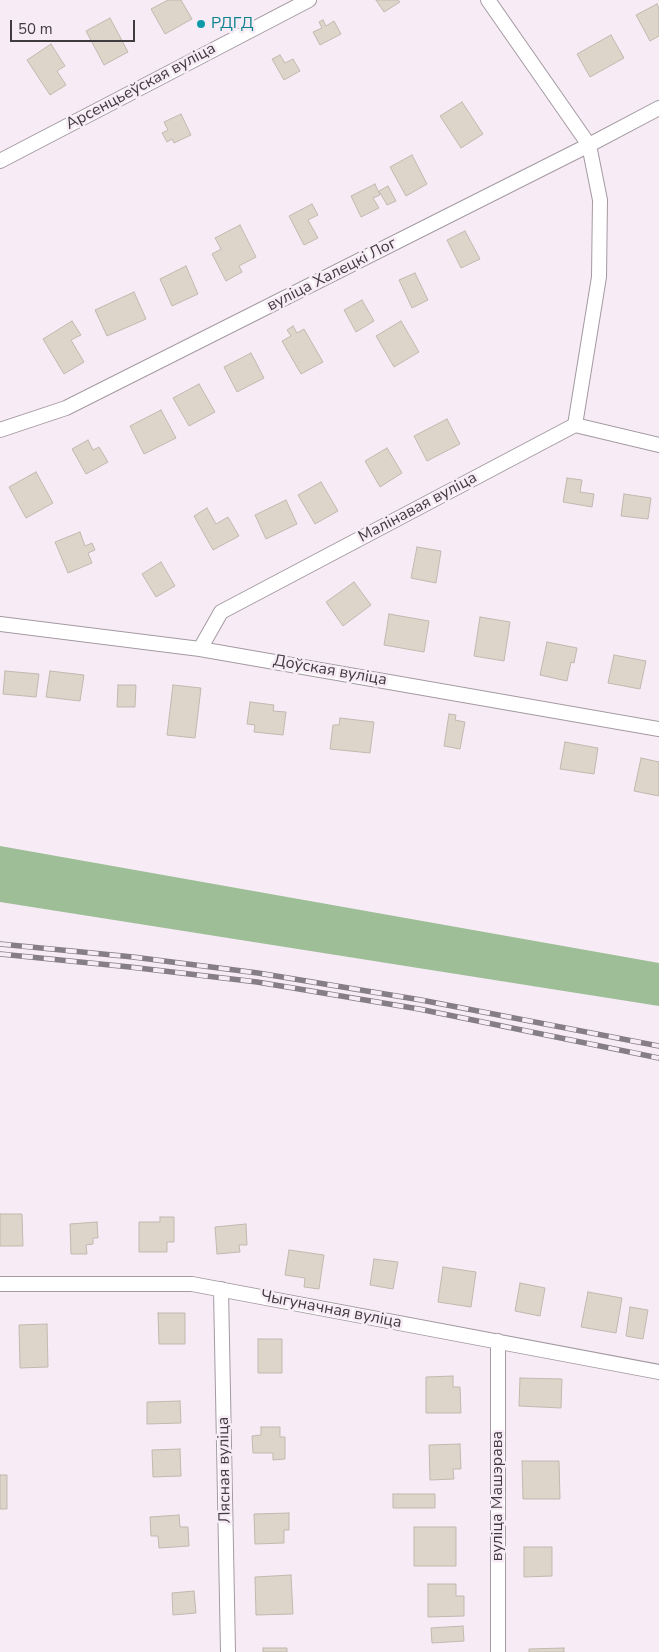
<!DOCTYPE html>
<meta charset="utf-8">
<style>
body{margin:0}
#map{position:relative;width:659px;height:1652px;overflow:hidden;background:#f7ecf5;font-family:"Nunito Sans",sans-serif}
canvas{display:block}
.scale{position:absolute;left:10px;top:20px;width:125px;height:22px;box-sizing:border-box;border:2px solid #403b3f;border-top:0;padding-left:6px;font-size:15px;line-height:18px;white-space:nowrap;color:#403b3f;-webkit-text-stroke:4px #f7ecf5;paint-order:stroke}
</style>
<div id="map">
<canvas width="659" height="1652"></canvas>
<div class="scale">50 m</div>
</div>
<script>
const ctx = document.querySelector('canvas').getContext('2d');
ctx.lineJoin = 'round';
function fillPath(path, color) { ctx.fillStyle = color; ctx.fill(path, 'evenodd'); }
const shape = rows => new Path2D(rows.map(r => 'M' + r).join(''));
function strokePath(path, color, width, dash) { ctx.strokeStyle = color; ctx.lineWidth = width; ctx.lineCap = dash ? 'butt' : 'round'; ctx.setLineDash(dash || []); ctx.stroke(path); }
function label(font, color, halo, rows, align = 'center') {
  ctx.font = font + ' "Nunito Sans",sans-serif'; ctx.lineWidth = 5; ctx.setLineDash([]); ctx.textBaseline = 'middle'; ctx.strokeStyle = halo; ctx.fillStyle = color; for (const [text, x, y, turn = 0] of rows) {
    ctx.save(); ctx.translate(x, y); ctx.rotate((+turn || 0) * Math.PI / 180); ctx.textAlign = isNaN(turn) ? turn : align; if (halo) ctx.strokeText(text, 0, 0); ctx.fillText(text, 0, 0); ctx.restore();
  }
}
const forest = shape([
 [0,846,659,963,659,1006,0,902]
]);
const building = shape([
 [168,0,181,0,192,19,165,34,151,9,168,0],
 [376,0,398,0,400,2,384,12,376,0],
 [657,4,659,8,659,36,650,41,636,15,657,4],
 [110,18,128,52,104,65,86,31,110,18],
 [323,20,326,26,334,21,341,34,320,45,313,32,322,28,319,22,323,20],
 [611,35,624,58,590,77,577,54,611,35],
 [51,44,65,66,57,71,66,85,50,95,27,60,51,44],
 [280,55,285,63,293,59,300,71,284,80,272,59,280,55],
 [462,102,483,134,461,148,440,116,462,102],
 [181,114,191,135,174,143,172,139,167,142,162,133,168,130,164,122,181,114],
 [412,155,427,184,406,196,390,167,412,155],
 [375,184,380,195,373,198,379,208,361,217,351,196,375,184],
 [388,186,396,201,387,205,379,191,388,186],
 [312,204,318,215,308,220,318,238,304,245,289,216,312,204],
 [240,225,256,257,239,266,242,272,226,281,212,254,221,249,215,238,240,225],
 [465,231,480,259,461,268,447,240,465,231],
 [186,266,198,294,172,306,160,279,186,266],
 [415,273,428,300,412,308,399,280,415,273],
 [134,292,146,319,107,336,95,310,134,292],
 [362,300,374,321,356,332,344,310,362,300],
 [72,321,81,335,71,340,84,362,64,374,43,339,72,321],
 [401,321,419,352,394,367,376,336,401,321],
 [293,326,297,333,304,329,323,362,301,374,282,341,291,336,287,330,293,326],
 [251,353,264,378,237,392,224,367,251,353],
 [199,384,215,412,189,426,173,398,199,384],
 [161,410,176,438,144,454,130,426,161,410],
 [447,419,460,444,427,461,414,436,447,419],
 [88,440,93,450,99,447,108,462,86,474,72,449,88,440],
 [387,448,402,473,380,487,365,461,387,448],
 [36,472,53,503,26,518,9,487,36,472],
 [567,478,582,480,580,492,594,494,592,507,563,502,567,478],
 [321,482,338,511,315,524,298,495,321,482],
 [624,494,651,498,648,519,621,516,624,494],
 [286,500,297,524,266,539,255,515,286,500],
 [207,508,216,524,228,517,239,536,213,550,194,516,207,508],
 [80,532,85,546,92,543,95,550,88,553,92,563,68,573,55,542,80,532],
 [417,547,441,551,436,583,411,578,417,547],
 [161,562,175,586,156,597,142,574,161,562],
 [354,582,371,605,343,626,326,602,354,582],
 [389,614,429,621,424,652,384,645,389,614],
 [480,617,510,622,504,661,474,656,480,617],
 [547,642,577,648,574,663,571,662,567,681,540,675,547,642],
 [614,655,646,661,640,689,608,683,614,655],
 [5,671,39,674,36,697,3,694,5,671],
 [50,671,84,675,80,701,46,697,50,671],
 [118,685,136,685,135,707,117,707,118,685],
 [173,685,201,688,195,738,167,735,173,685],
 [250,702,274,705,273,711,286,712,283,735,254,732,255,725,247,724,250,702],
 [449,714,456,715,455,720,465,722,460,749,444,746,449,714],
 [340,718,374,722,370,753,330,749,333,725,339,725,340,718],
 [565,742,598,748,594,774,560,769,565,742],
 [641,758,659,762,659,796,634,791,641,758],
 [0,1214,22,1214,23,1246,0,1246,0,1214],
 [160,1217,174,1217,174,1242,167,1242,167,1252,139,1252,139,1222,160,1222,160,1217],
 [97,1222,98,1238,93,1238,93,1244,86,1245,87,1254,71,1254,70,1224,97,1222],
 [246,1224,247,1245,239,1245,240,1252,217,1254,215,1227,246,1224],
 [289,1250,324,1255,319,1289,304,1287,305,1278,285,1275,289,1250],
 [374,1259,398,1262,393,1289,370,1285,374,1259],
 [443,1267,476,1272,471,1307,438,1302,443,1267],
 [520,1283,545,1288,540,1316,515,1311,520,1283],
 [588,1292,622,1298,616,1333,581,1327,588,1292],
 [630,1307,648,1310,643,1339,626,1336,630,1307],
 [158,1313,185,1313,185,1344,159,1344,158,1313],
 [47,1324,48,1367,20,1368,19,1325,47,1324],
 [258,1339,282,1339,282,1373,258,1373,258,1339],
 [453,1376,453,1387,460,1387,461,1413,426,1413,426,1377,453,1376],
 [520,1378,562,1379,561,1408,519,1406,520,1378],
 [180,1401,181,1423,147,1424,147,1402,180,1401],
 [261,1427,280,1427,280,1437,285,1437,285,1459,273,1460,273,1453,253,1453,252,1436,261,1435,261,1427],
 [460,1444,461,1469,453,1469,454,1479,430,1480,429,1445,460,1444],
 [180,1449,181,1476,153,1477,152,1450,180,1449],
 [522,1461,559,1461,560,1499,523,1499,522,1461],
 [0,1475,7,1475,7,1509,0,1509,0,1475],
 [393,1494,435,1494,435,1508,393,1508,393,1494],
 [289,1513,289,1530,284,1530,284,1543,255,1544,254,1514,289,1513],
 [179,1515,180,1527,188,1527,189,1546,159,1548,158,1536,151,1536,150,1517,179,1515],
 [414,1527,456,1527,456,1566,414,1566,414,1527],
 [524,1547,552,1547,552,1576,524,1577,524,1547],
 [291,1575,293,1614,256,1615,255,1577,291,1575],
 [428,1584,456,1584,456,1596,464,1596,464,1616,428,1617,428,1584],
 [194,1591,196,1613,173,1615,172,1593,194,1591],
 [463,1626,464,1641,432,1643,431,1628,463,1626],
 [263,1648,287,1648,287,1652,263,1652,263,1648],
 [564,1648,564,1652,529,1652,529,1649,564,1648]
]);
const minor = shape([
 [488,0,589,145,600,200,599,277,575,425],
 [0,161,309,0],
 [0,430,66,408,589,145,659,108],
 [0,624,200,649,659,729],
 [200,649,221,612,575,425,659,445],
 [0,1284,192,1284,659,1372],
 [221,1289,228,1652],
 [498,1341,498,1652]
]);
const rail = shape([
 [0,944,133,957,258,973,421,1000,659,1046],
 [0,954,130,967,257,982,419,1009,659,1058]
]);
const markers = [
 [201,24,5,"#0f9aa8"]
];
const cultureNames = [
 ["РДГД",211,24]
];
const streetNames = [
 ["Арсенцьеўская вуліца",141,87,-28],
 ["вуліца Халецкі Лог",332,275,-27],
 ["Малінавая вуліца",418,508,-28],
 ["Доўская вуліца",330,671,10],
 ["Чыгуначная вуліца",331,1310,11],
 ["Лясная вуліца",225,1470,-91],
 ["вуліца Машэрава",498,1496,-90]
];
fillPath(forest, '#9ebe97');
fillPath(building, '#ddd4ca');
strokePath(building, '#c1b9af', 1);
strokePath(minor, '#a49aa2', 16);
strokePath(minor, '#fff', 14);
strokePath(rail, '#857e84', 5.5);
strokePath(rail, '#f7ecf5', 4, [11]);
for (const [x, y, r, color] of markers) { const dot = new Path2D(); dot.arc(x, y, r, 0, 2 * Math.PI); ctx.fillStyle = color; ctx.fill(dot); strokePath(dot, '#f7ecf5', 2); }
label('16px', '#0d838f', '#f7ecf5', cultureNames, 'left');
label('16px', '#403b3f', '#f7ecf5', streetNames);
</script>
